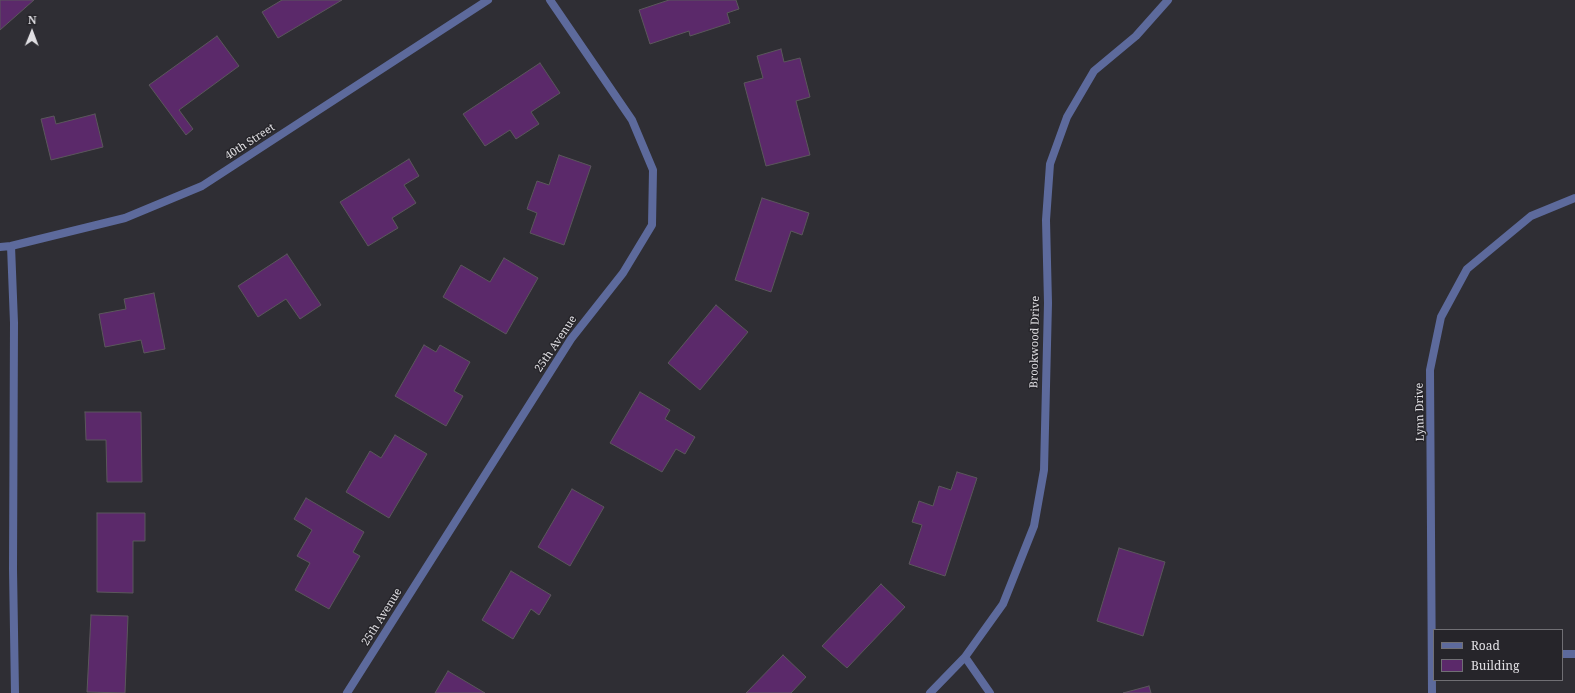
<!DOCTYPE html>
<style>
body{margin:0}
#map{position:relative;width:1575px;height:693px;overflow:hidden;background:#2f2e34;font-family:"Noto Serif",serif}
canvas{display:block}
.legend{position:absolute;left:1433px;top:629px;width:130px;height:52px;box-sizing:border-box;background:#26252a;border:1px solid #706f74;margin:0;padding:5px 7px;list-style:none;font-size:12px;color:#e0dfe3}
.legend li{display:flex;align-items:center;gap:8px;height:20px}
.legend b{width:20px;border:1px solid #706f74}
.north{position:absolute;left:12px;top:12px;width:40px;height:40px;-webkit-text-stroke:3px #26252a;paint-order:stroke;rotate:1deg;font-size:11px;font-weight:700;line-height:16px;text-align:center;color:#e0dfe3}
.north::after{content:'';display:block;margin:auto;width:14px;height:18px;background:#e0dfe3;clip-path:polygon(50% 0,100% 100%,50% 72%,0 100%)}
</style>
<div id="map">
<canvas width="1575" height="693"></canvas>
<ul class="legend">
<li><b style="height:5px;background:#5d6a9c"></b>Road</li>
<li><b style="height:11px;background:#5b296a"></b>Building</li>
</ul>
<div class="north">N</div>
</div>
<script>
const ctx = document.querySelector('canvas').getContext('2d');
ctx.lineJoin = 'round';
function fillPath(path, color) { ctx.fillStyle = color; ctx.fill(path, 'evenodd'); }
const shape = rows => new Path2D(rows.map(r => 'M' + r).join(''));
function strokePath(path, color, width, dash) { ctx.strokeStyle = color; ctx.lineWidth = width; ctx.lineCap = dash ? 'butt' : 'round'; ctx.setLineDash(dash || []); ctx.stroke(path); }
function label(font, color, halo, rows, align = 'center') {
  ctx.font = font + ' "Noto Serif",serif'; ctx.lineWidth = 3; ctx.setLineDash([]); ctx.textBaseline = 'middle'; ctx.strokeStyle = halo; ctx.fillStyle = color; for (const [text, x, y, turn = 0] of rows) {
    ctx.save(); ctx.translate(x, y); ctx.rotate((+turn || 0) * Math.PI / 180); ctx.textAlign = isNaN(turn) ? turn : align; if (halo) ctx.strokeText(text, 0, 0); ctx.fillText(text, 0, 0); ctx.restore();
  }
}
const building = shape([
 [0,0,34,0,0,30,0,0],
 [282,0,342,0,278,38,262,12,282,0],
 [669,0,736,0,739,9,727,13,730,23,690,36,689,31,650,44,639,10,669,0],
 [217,36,239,66,179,110,193,129,186,135,149,85,217,36],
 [781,49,784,62,800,58,810,97,796,101,810,155,766,166,744,83,763,78,757,56,781,49],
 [540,63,560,93,531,112,539,124,516,139,510,130,485,146,463,114,540,63],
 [95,114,103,147,51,160,41,119,54,116,56,124,95,114],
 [559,155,591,166,564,245,530,233,537,213,527,209,537,181,549,185,559,155],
 [409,159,419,176,404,185,416,203,392,218,398,228,368,246,340,202,409,159],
 [762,198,809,213,802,235,791,231,771,292,735,280,762,198],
 [287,254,321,305,300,319,286,299,258,317,238,286,287,254],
 [504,258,538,278,506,334,443,297,461,265,490,282,504,258],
 [154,293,165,349,144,353,141,340,105,347,99,314,126,309,124,299,154,293],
 [716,305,748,332,700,390,668,363,716,305],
 [424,345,436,352,440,345,470,362,454,391,463,396,446,426,395,396,424,345],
 [640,392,670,410,665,419,695,437,685,454,676,449,662,472,610,443,640,392],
 [85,412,141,412,142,482,107,482,106,440,86,440,85,412],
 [395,435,427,454,389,518,346,492,370,451,381,458,395,435],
 [957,472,977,478,945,576,909,564,922,525,912,522,919,501,933,506,939,486,951,490,957,472],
 [572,489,604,507,570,566,538,547,572,489],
 [306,498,364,532,353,552,360,556,329,609,295,590,310,563,297,556,312,530,294,519,306,498],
 [97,513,145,513,145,541,133,541,133,593,97,592,97,513],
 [1119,548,1165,562,1143,636,1097,621,1119,548],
 [511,571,551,595,539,615,531,609,513,639,482,620,511,571],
 [881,584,905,607,847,668,822,646,881,584],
 [91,615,128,616,125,693,87,692,91,615],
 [783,655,806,677,791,693,746,693,783,655],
 [448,671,485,693,435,693,448,671],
 [1149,686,1151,693,1123,693,1149,686]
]);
const minor = shape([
 [11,246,14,323,13,569,15,693],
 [0,247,11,246,125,218,202,186,488,0],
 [1562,654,1575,654],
 [965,657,990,693],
 [347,693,571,339,623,273,652,225,653,170,632,120,550,0],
 [930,693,965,657,1003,604,1034,526,1044,470,1048,303,1046,220,1050,164,1067,117,1094,71,1136,36,1168,0],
 [1432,693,1430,370,1441,317,1467,269,1531,216,1575,198]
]);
const streetNames = [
 ["40th Street",250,142,-33],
 ["Brookwood Drive",1035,342,-89],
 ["25th Avenue",556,344,-56],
 ["Lynn Drive",1420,412,-91],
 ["25th Avenue",382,617,-58]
];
fillPath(building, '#5b296a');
strokePath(building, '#5b575c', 1);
strokePath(minor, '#5d6a9c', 8);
label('11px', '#e0dfe3', '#26252a', streetNames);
</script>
